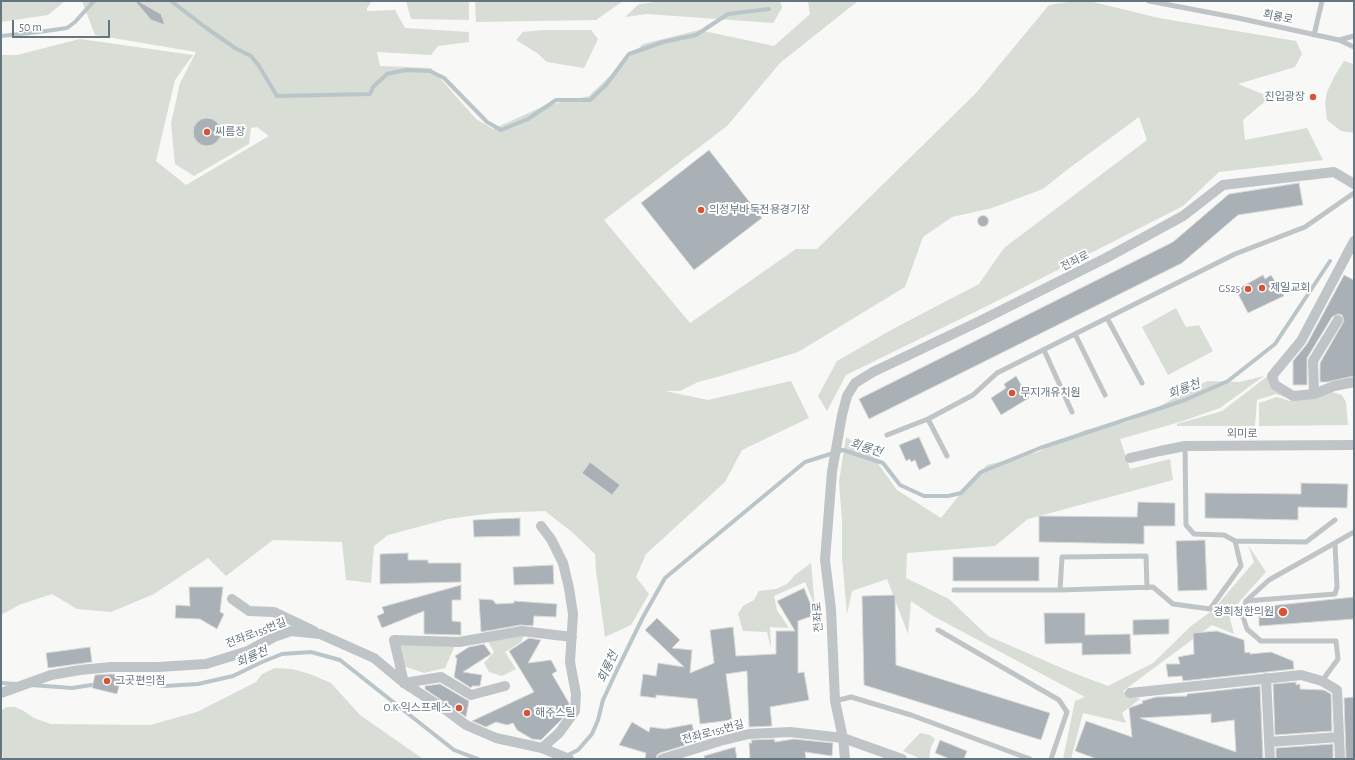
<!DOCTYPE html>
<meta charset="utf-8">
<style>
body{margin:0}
#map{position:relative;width:1355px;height:760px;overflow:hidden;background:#f8f8f6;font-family:"Alegreya Sans",sans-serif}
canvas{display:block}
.frame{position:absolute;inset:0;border:2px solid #65757f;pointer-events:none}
.scale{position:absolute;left:12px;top:20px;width:98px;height:18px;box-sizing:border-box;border:2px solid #65757f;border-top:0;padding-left:5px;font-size:12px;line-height:14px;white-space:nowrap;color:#65757f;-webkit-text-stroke:3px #fff;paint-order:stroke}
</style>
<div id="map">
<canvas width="1355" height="760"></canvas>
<div class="frame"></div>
<div class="scale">50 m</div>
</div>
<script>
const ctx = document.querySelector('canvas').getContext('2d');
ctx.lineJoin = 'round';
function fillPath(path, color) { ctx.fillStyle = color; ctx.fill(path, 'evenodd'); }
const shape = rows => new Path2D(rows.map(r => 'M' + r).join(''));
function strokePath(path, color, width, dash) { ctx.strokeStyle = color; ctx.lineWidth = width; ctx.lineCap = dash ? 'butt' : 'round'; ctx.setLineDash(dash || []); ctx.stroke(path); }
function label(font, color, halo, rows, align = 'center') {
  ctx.font = font + ' "Alegreya Sans","Noto Sans KR",sans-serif'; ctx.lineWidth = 4; ctx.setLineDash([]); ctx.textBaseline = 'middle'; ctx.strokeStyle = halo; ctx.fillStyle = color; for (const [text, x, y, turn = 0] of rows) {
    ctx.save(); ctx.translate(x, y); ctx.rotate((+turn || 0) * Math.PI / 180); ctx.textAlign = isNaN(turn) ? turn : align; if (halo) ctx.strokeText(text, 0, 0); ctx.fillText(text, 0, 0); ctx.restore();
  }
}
const green = shape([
 [1,1,65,1,48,15,1,22],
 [82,1,372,1,367,8,367,11,395,10,405,28,469,32,469,42,438,46,431,55,377,52,380,66,431,68,476,119,493,129,544,106,589,96,643,44,699,30,774,46,810,14,808,1,858,1,780,63,727,126,604,220,690,323,796,249,817,249,976,93,1049,5,1075,1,1089,1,1159,18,1296,41,1302,54,1295,67,1238,84,1270,97,1243,120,1245,140,1307,128,1323,160,1219,172,1183,206,991,304,846,375,827,411,818,396,837,361,891,330,979,284,1004,248,1147,140,1139,117,1068,169,1043,189,992,208,952,217,923,237,905,287,798,352,721,376,698,382,680,391,665,391,708,400,791,381,809,418,742,450,725,482,646,554,636,577,649,594,631,625,605,637,596,571,595,554,572,532,545,511,493,513,448,519,388,535,374,546,371,583,346,580,342,542,273,540,226,576,208,558,154,594,111,612,77,609,52,594,19,605,1,615,1,55,17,55,80,39,193,55,175,80,156,161,186,185,269,136,257,127,251,128,249,144,194,176,175,164,171,123,180,83,196,52,95,35],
 [406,1,469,1,469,20,411,19],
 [475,1,623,1,596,20,476,22],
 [665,1,780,1,782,8,773,23,647,14,625,17,639,4],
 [542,30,591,30,598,39,584,68,547,62,537,53,516,40,523,32],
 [1344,61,1354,64,1354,133,1341,131,1327,120,1325,103,1327,92,1334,77],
 [1176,308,1186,327,1199,325,1213,351,1168,375,1142,327],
 [1269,375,1290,399,1276,394,1257,400,1255,426,1177,426,1177,424,1222,411],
 [1264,376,1220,408,1180,422,1120,439,1130,469,1170,459,1173,480,1028,519,995,546,907,553,906,578,949,599,988,636,1071,672,1108,686,1153,663,1191,626,1213,610,1254,562,1248,545,1266,572,1240,601,1230,619,1234,634,1212,625,1123,691,1140,699,1122,713,1126,723,1083,713,1071,759,1063,759,1075,701,1085,697,933,616,911,601,908,634,887,579,852,591,847,614,842,558,842,520,839,482,846,437,871,454,897,490,941,518,961,493,987,465,1038,452,1085,430,1128,422,1162,405,1190,389,1208,381,1240,382],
 [1332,392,1342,395,1346,402,1348,425,1259,426,1259,403,1277,397,1290,401],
 [811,563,815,606,805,582,774,596,777,610,789,628,770,627,771,649,767,632,743,631,738,614,743,606,754,600,759,591,776,589,787,584,795,575],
 [526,632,521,642,505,652,516,669,502,676,489,672,484,663,494,652,487,640],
 [398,643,456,643,445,668,424,673,403,666],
 [275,668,292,669,310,674,331,683,360,715,423,759,3,759,1,742,1,711,6,707,15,707,22,710,34,718,51,724,150,725,197,712,256,682,262,674],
 [920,733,930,735,935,739,931,747,929,758,919,758,903,751]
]);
const stream = shape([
 [171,1,205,27,235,48,251,56,259,66,277,96,370,94,373,87,387,74,406,70,430,71,444,78,487,122,501,130,528,119,556,100,590,100,606,85,629,54,663,42,696,35,728,14,769,9],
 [1,36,39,32,67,28,75,22,94,1],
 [117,682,129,681,165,686,198,684,233,676,262,662,282,654,311,652,340,660,454,750,478,759],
 [1,683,17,684],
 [31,685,72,688,98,684],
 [566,756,578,750,592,734,598,720,603,700,617,670,643,617,665,578,805,462,843,450,883,463,900,485,924,496,948,496,961,493,981,472,1040,448,1185,400,1228,381,1275,344,1330,261]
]);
const building = shape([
 [135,1,138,1,161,14,165,25,151,20,135,1],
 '193 132a14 14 0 1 1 28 0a14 14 0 1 1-28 0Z',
 [709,150,762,218,694,270,641,203,709,150],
 [1299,183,1303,205,1238,215,1182,263,869,419,859,399,1173,242,1229,194,1299,183],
 '977.5 221a5.5 5.5 0 1 1 11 0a5.5 5.5 0 1 1-11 0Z',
 [1263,275,1265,279,1271,275,1284,296,1248,313,1236,290,1263,275],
 [1344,275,1354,280,1354,376,1327,382,1320,382,1320,363,1344,321,1342,315,1338,314,1332,317,1307,358,1307,385,1293,385,1293,361,1307,344,1344,275],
 [1016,376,1029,398,1001,415,991,398,1006,388,1004,384,1016,376],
 [919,437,931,464,919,470,915,460,911,462,910,459,906,461,899,445,919,437],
 [590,462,620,485,612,495,582,473,590,462],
 [1301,483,1348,484,1347,508,1298,507,1298,520,1205,518,1205,493,1301,494,1301,483],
 [1138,502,1175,503,1175,526,1144,526,1144,544,1039,542,1039,516,1137,517,1138,502],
 [520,518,520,536,474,537,473,520,520,518],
 [1205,540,1207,590,1178,591,1176,541,1205,540],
 [408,553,408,560,428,560,428,563,461,563,461,582,380,584,380,554,408,553],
 [953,557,1039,557,1039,581,953,581,953,557],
 [553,565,554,584,514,585,513,567,553,565],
 [461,585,461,600,452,600,452,621,461,622,461,635,424,634,424,611,382,628,377,616,384,613,382,607,461,585],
 [189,587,223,587,220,612,224,614,217,629,200,619,175,618,176,605,190,606,189,587],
 [804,588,815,615,798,621,798,673,804,672,809,700,770,707,772,726,749,727,747,671,726,674,732,720,700,724,697,699,656,695,656,698,640,696,643,674,656,676,658,663,684,667,645,630,657,618,680,640,672,648,692,650,690,673,714,663,710,630,733,627,736,656,776,654,776,631,795,631,777,601,804,588],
 [895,595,896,665,1050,713,1041,740,864,685,862,596,895,595],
 [1354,597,1354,619,1259,626,1259,607,1354,597],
 [479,599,493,600,496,604,514,603,514,601,557,604,556,617,534,616,533,626,521,625,481,632,479,599],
 [1044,613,1085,613,1085,635,1130,634,1131,654,1082,655,1082,643,1045,644,1044,613],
 [1169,619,1169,634,1133,635,1133,620,1169,619],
 [1217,631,1244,640,1245,653,1250,652,1250,654,1271,652,1293,661,1294,669,1183,681,1182,676,1168,677,1166,664,1180,664,1178,657,1194,654,1193,633,1217,631],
 [529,638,541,640,528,663,551,660,557,671,552,674,569,703,569,709,561,720,541,740,532,739,517,730,513,723,507,725,496,722,486,727,472,721,534,692,509,651,529,638],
 [484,644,491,654,463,672,482,675,480,686,472,686,471,688,454,677,457,659,455,656,469,647,484,644],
 [90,647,92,662,48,668,46,653,90,647],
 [111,674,122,675,117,694,92,688,95,675,111,674],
 [1296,682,1296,685,1300,684,1300,689,1324,690,1331,694,1332,731,1275,735,1273,684,1296,682],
 [440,684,469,701,466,717,425,689,425,686,440,684],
 [1260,686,1263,759,1097,759,1075,751,1086,721,1132,737,1129,708,1143,703,1142,701,1156,697,1187,696,1187,694,1260,686],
 [1211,714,1211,723,1234,720,1236,752,1140,718,1211,714],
 [1354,697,1354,759,1346,759,1344,698,1354,697],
 [632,722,649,732,650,727,665,729,692,724,696,742,660,753,657,755,656,759,645,759,646,753,619,745,632,722],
 [774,739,775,742,794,739,833,743,832,756,805,752,806,759,750,759,749,743,752,743,751,740,774,739],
 [940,740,967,751,964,759,950,759,935,753,940,740],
 [1333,744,1333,759,1276,759,1276,748,1333,744],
 [735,747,737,759,705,759,704,756,735,747]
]);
const service = shape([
 [1149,1,1238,18,1339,40,1354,36],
 [1314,35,1322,1],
 [1339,40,1354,47],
 [1107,318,1142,383],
 [1075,334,1105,395],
 [1044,350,1072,412],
 [928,419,947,456],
 [887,435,928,419,973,395,997,373,1235,254,1305,227,1354,193],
 [1235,541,1306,542,1335,520],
 [954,590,1060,590,1153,587,1173,604,1210,609,1241,566,1235,541,1224,535,1194,534,1186,525,1185,446],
 [1060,590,1062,557,1146,556,1147,588],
 [1246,601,1269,580,1335,543],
 [938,630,1059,700,1067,712,1051,759],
 [1322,681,1338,659,1336,641,1261,641,1247,629,1242,614,1246,601,1335,594,1337,587,1335,543,1354,532],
 [835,701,851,697,911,715,1030,759]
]);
const minor = shape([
 [1354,241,1301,341,1272,376,1275,385,1293,396,1314,394,1334,386,1354,382],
 [1314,394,1313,361,1338,320],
 [1130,458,1160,451,1185,446,1354,445],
 [541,526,551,539,563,563,569,588,573,614,570,662,576,694,575,711,559,733,542,748],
 [232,599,249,611,274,612,314,631],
 [1266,678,1270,759],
 [505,686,471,695,441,677,404,683,394,640,459,642,522,631,572,637],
 [1,693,51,675,80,670,111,667,158,667,206,664,248,651,274,637,291,631,320,634,374,658,404,683,446,710,466,725,496,738,542,748,569,759],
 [1130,693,1301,675,1322,681,1337,690,1340,759],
 [1269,742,1339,737],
 [662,759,720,741,749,734,790,732,843,738,902,759],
 [845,759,843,738,835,701,831,609,825,560,832,472,842,415,847,396,855,383,873,372,978,322,1106,258,1183,216,1223,185,1334,172,1354,184]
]);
const markers = [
 [1313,97,4,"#d85336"],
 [207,132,4,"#d85336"],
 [701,210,4,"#d85336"],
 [1262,288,4,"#d85336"],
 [1248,289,4,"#d85336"],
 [1012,393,4,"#d85336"],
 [1283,612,5,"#d85336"],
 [107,681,4,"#d85336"],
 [459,708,4,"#d85336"],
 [527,713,4,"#d85336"]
];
const streetNames = [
 ["회룡로",1278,17,12],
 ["전좌로",1075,261,-27],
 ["외미로",1242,434],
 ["전좌로",818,617,-94],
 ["전좌로155번길",256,633,-21],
 ["전좌로155번길",713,732,-15]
];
const poiNames = [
 ["진입광장",1305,97,"right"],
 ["씨름장",215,132],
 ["의정부바둑전용경기장",709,210],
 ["제일교회",1270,288],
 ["GS25",1240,289,"right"],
 ["무지개유치원",1020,393],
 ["경희청한의원",1274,612,"right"],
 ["그곳편의점",115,681],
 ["O.K 익스프레스",451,708,"right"],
 ["해주스틸",535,713]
];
const waterNames = [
 ["회룡천",1184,389,-21],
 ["회룡천",866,448,18],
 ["회룡천",252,657,-24],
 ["회룡천",608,667,-66]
];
fillPath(green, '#d8ddd5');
strokePath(stream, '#b9c5c9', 4);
fillPath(building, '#a9b1b6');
strokePath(building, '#dadad8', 1);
strokePath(service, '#bfc4c7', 5);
strokePath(minor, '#bfc4c7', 10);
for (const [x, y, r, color] of markers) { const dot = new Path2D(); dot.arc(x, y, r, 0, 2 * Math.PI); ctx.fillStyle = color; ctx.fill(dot); strokePath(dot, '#fff', 1.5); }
label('11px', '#65757f', '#fff', streetNames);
label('11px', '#65757f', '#fff', poiNames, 'left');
label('italic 12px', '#657a80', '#fff', waterNames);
</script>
